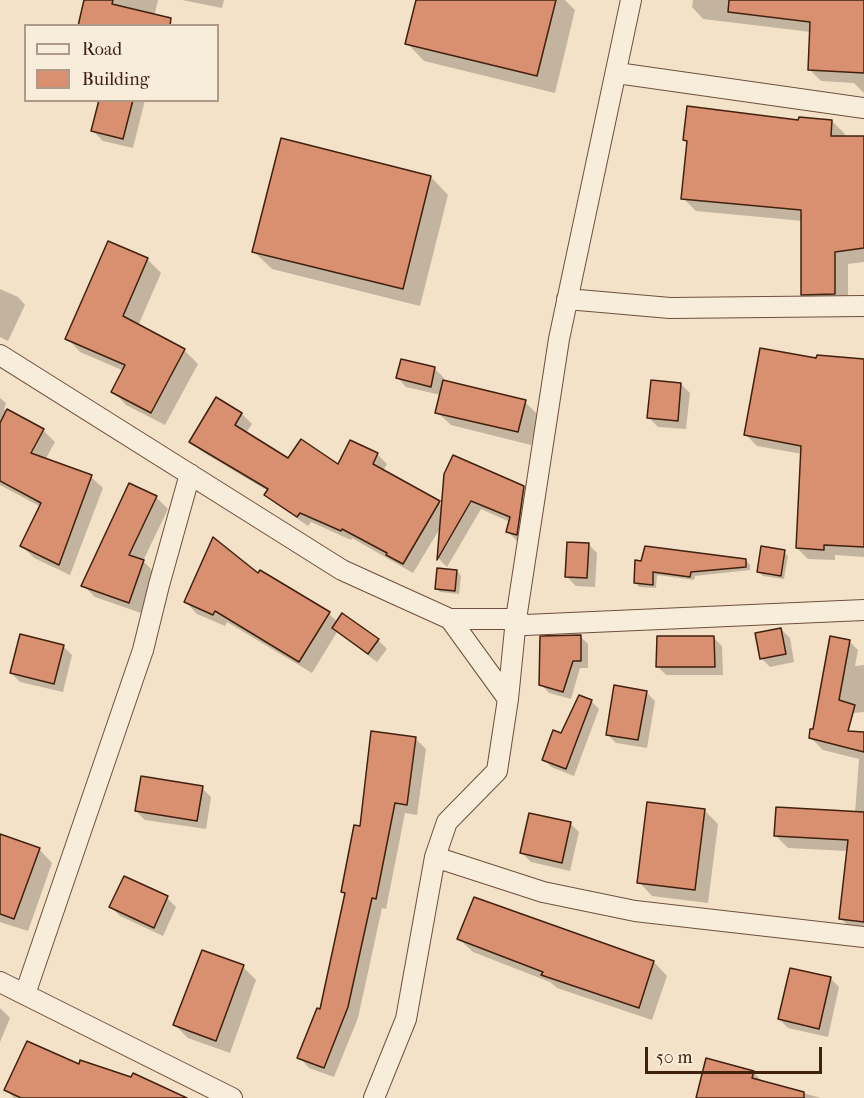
<!DOCTYPE html>
<style>
body{margin:0}
#map{position:relative;width:864px;height:1098px;overflow:hidden;background:#f4e2c8;font-family:"IM FELL French Canon",serif}
canvas{display:block}
.legend{position:absolute;left:24px;top:24px;width:195px;height:78px;box-sizing:border-box;background:#f8ecdb;border:2px solid #af9a89;margin:0;padding:8px 10px;list-style:none;font-size:18px;color:#41200e}
.legend li{display:flex;align-items:center;gap:12px;height:30px}
.legend b{width:30px;border:2px solid #af9a89}
.scale{position:absolute;left:645px;top:1047px;width:177px;height:27px;box-sizing:border-box;border:3px solid #41200e;border-top:0;padding-left:8px;font-size:18px;line-height:21px;white-space:nowrap;color:#41200e;-webkit-text-stroke:4px #f8ecdb;paint-order:stroke}
</style>
<div id="map">
<canvas width="864" height="1098"></canvas>
<ul class="legend">
<li><b style="height:8px;background:#f8ecdb"></b>Road</li>
<li><b style="height:16px;background:#d89070"></b>Building</li>
</ul>
<div class="scale">50 m</div>
</div>
<script>
const ctx = document.querySelector('canvas').getContext('2d');
ctx.lineJoin = 'round';
function fillPath(path, color) { ctx.fillStyle = color; ctx.fill(path, 'evenodd'); }
const shape = rows => new Path2D(rows.map(r => 'M' + r).join(''));
function strokePath(path, color, width, dash) { ctx.strokeStyle = color; ctx.lineWidth = width; ctx.lineCap = dash ? 'butt' : 'round'; ctx.setLineDash(dash || []); ctx.stroke(path); }
const shadow = shape([
 [85,0,158,0,152,26],
 [182,0,224,0,222,8],
 [417,0,565,0,575,10,555,93,424,61,407,43],
 [693,0,864,0,864,93,854,83,821,81,810,70,811,32,703,19,692,7],
 [100,100,145,100,133,148,103,141,93,131],
 [800,121,832,121,845,134,844,137,864,138,864,262,848,264,848,307,816,307,803,294,803,221,696,211,683,198,688,143,684,140],
 [431,177,448,195,420,306,272,269,254,252],
 [109,243,148,260,161,273,138,326,184,350,198,364,165,425,126,405,113,391,124,371,80,352,67,338],
 [0,289,18,297,25,305,8,341,0,337],
 [818,360,864,361,864,557,835,555,835,560,808,559,797,548,802,454,757,446,746,435],
 [402,361,435,369,444,378,443,381,525,402,538,415,531,445,451,425,437,412,441,395,406,387,398,378],
 [681,384,690,393,686,429,658,427,649,418],
 [0,398,6,403,4,409,43,430,55,442,45,460,91,477,103,488,70,575,34,558,22,546,41,507,0,485],
 [217,400,242,414,252,424,246,433,289,460,339,466,377,454,387,464,383,471,443,506,524,487,533,496,525,543,517,541,508,532,510,522,481,509,447,567,439,559,442,525,413,573,352,538,351,540,311,522,308,526,276,504,266,494,268,491,201,451,191,441],
 [156,497,168,509,143,561,155,573,141,613,95,597,83,585],
 [588,544,597,553,595,587,576,586,567,577],
 [784,552,788,556,784,579,763,576,759,572],
 [746,560,750,565,750,570,695,576,694,580,657,575,656,588,639,587,635,582,637,562],
 [457,571,461,576,459,594,440,592,436,588],
 [258,575,329,614,338,622,378,640,387,649,377,662,337,632,312,673,227,622,225,626,197,614,186,602],
 [781,629,790,638,794,662,770,667,761,658],
 [580,636,588,644,588,668,580,668,571,699,549,693,541,684],
 [713,637,722,646,723,675,666,675,658,667],
 [849,641,858,650,855,666,864,665,864,712,828,715],
 [63,646,72,655,63,692,20,682,11,673],
 [646,692,655,701,647,748,616,743,607,734],
 [580,697,592,702,599,709,574,776,551,767,544,759,562,735],
 [864,734,864,932,853,930,840,918,848,851,788,848,776,836,855,813,859,759,823,750,810,737],
 [415,738,426,749,417,815,405,813,386,909,382,908,358,1018,334,1077,309,1068,299,1057,321,1011,346,896,343,892,361,828],
 [202,788,211,797,206,829,145,820,136,811],
 [705,811,718,824,708,903,652,896,639,882],
 [570,823,579,832,570,871,531,862,522,853],
 [0,849,39,849,52,863,28,931,0,922],
 [167,898,176,907,163,936,120,916,111,907],
 [459,939,654,962,667,976,652,1020,557,988,550,982,473,952],
 [243,967,256,980,230,1053,188,1038,175,1025],
 [830,978,839,987,828,1037,788,1028,779,1019],
 [0,1008,10,1018,0,1042],
 [80,1066,183,1098,14,1098,6,1090],
 [753,1072,763,1082,821,1098,697,1098]
]);
const building = shape([
 [84,0,113,0,112,4,171,18,170,26,78,26,84,0],
 [416,0,556,0,537,76,405,44,416,0],
 [729,0,864,0,864,73,808,70,810,22,728,12,729,0],
 [99,100,133,100,123,139,91,131,99,100],
 [687,106,798,120,799,117,832,120,831,136,864,136,864,248,835,252,835,294,801,295,801,210,681,199,687,141,683,140,687,106],
 [281,138,431,176,403,289,252,252,281,138],
 [108,241,148,258,123,316,185,349,151,413,111,392,125,365,65,339,108,241],
 [760,348,816,358,817,355,864,359,864,547,824,545,824,550,796,548,801,446,744,435,760,348],
 [401,359,435,367,431,387,396,378,401,359],
 [443,380,526,400,518,432,435,413,443,380],
 [651,380,681,383,678,421,647,418,651,380],
 [216,397,242,413,235,425,288,458,301,439,338,464,350,440,378,453,373,464,440,501,403,564,386,555,387,553,342,529,341,531,300,513,297,517,264,495,268,489,189,442,216,397],
 [7,409,44,429,31,453,92,475,59,565,20,546,41,503,0,481,0,423,7,409],
 [453,455,524,486,517,535,506,532,510,517,471,501,437,560,444,474,453,455],
 [129,483,157,496,129,555,144,560,129,603,81,586,129,483],
 [213,537,258,573,260,570,330,612,299,662,215,611,213,615,184,602,213,537],
 [567,542,589,543,587,578,565,577,567,542],
 [645,546,746,559,746,567,691,572,690,577,653,572,653,585,634,583,635,560,641,561,645,546],
 [761,546,785,550,781,576,757,572,761,546],
 [437,568,457,570,455,591,435,589,437,568],
 [342,613,379,639,368,654,332,628,342,613],
 [781,628,786,654,760,659,755,633,781,628],
 [20,634,64,645,54,684,10,673,20,634],
 [581,635,581,661,573,661,563,692,539,685,540,636,581,635],
 [657,636,714,636,715,667,656,667,657,636],
 [830,636,850,640,839,700,855,705,848,731,864,732,864,752,809,738,810,729,813,729,830,636],
 [614,685,647,691,638,740,606,735,614,685],
 [579,695,592,700,566,769,542,760,553,730,561,733,579,695],
 [371,731,416,737,407,805,395,803,376,899,372,898,348,1007,324,1068,297,1058,317,1008,320,1009,345,893,341,892,354,825,360,826,371,731],
 [141,776,203,786,197,821,135,811,141,776],
 [647,802,705,809,695,890,637,883,647,802],
 [776,807,864,812,864,922,839,919,848,840,774,836,776,807],
 [529,813,571,822,562,863,520,853,529,813],
 [0,834,40,848,14,919,0,914,0,834],
 [124,876,168,896,154,928,109,907,124,876],
 [474,897,654,961,639,1008,541,975,543,972,457,939,474,897],
 [202,950,244,965,216,1041,173,1025,202,950],
 [790,968,831,977,819,1029,778,1019,790,968],
 [27,1041,79,1064,80,1060,131,1077,133,1073,187,1098,21,1098,4,1090,27,1041],
 [706,1058,754,1071,752,1078,804,1092,804,1098,696,1098,706,1058]
]);
const street = shape([
 [617,73,864,108],
 [567,299,670,308,864,306],
 [0,355,342,570,450,619,516,619,525,625,864,610],
 [450,619,508,699],
 [435,857,543,892,635,911,864,937],
 [0,982,232,1098],
 [25,994,143,650,159,585,190,474],
 [374,1098,406,1019,435,857,447,822,497,771,508,699,516,619,559,339,631,0]
]);
fillPath(shadow, '#0003');
fillPath(building, '#d89070');
strokePath(building, '#41200e', 1.5);
strokePath(street, '#6e503c', 22);
strokePath(street, '#f8ecdb', 20);
</script>
